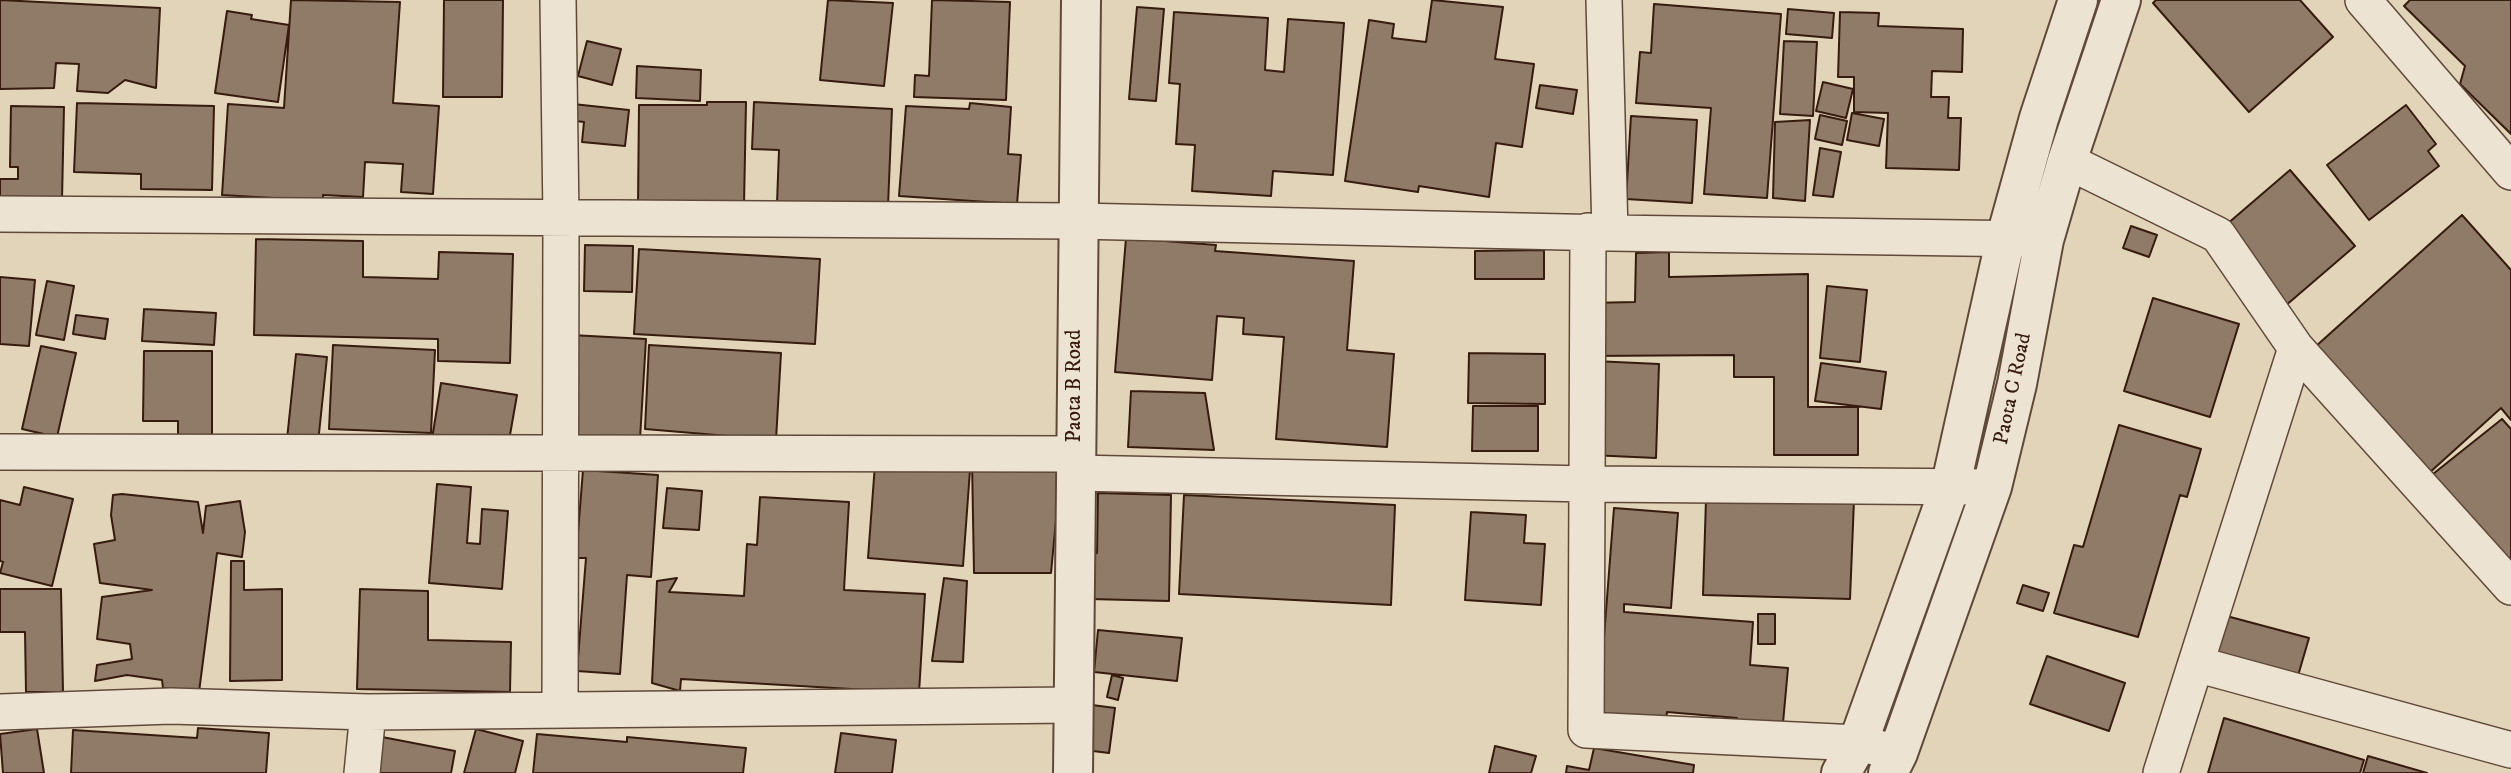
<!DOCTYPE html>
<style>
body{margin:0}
canvas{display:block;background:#e1d4b9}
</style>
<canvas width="2511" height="773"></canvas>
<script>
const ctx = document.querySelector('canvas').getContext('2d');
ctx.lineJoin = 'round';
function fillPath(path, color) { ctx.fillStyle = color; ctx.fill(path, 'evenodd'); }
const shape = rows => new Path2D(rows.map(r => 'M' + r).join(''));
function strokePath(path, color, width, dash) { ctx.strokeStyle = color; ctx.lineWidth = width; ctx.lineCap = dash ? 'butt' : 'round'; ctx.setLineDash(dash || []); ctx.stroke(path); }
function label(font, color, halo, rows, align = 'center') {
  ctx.font = font + ' "IM FELL DW Pica",serif'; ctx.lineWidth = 5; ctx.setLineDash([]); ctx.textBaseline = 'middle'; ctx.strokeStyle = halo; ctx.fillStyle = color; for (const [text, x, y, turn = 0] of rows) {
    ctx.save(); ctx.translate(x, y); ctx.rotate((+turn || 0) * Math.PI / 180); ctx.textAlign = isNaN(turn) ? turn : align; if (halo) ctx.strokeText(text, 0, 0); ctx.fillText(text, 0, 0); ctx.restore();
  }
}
const building = shape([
 [0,0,160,8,156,88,125,80,108,93,77,91,79,64,56,63,54,88,0,89,0,0],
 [291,0,400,2,393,103,439,106,433,194,401,192,403,164,365,162,363,197,323,195,323,201,222,195,228,104,284,108,291,0],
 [444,0,503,0,502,97,443,97,444,0],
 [828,0,893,3,884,86,820,80,828,0],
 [932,0,1010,2,1006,100,914,97,915,75,929,76,932,0],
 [1432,0,1503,7,1495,59,1534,64,1522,147,1496,143,1489,197,1419,186,1418,192,1345,181,1369,20,1394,24,1392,38,1426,42,1432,0],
 [2156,0,2300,0,2333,37,2249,112,2153,3,2156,0],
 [2410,0,2511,0,2511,134,2460,84,2465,66,2404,6,2410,0],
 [1654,4,1781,14,1767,198,1704,194,1711,108,1636,103,1640,52,1651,53,1654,4],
 [1137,7,1164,9,1156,101,1129,99,1137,7],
 [1788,9,1834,13,1832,38,1786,34,1788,9],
 [227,11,252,15,251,19,289,25,278,102,215,93,227,11],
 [1174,12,1268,18,1265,70,1284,72,1288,19,1344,23,1333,175,1273,171,1271,196,1192,191,1195,145,1176,144,1180,84,1169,83,1174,12],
 [1840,12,1879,13,1878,26,1963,29,1962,72,1932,71,1931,97,1949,97,1948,118,1961,118,1959,170,1886,168,1888,113,1854,112,1854,77,1838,77,1840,12],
 [587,41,621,49,612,85,578,76,587,41],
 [1784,41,1817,42,1813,116,1780,114,1784,41],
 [637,66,701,70,700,101,636,98,637,66],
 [1823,82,1853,89,1846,118,1816,111,1823,82],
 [1540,85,1577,90,1573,114,1536,108,1540,85],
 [707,102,746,102,744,205,638,205,639,105,707,105,707,102],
 [754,102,892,109,888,206,777,203,779,150,752,149,754,102],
 [77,103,214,106,212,190,141,189,141,174,74,172,77,103],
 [970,103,1011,107,1008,154,1021,155,1017,204,899,196,906,106,969,109,970,103],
 [573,104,629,110,625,146,582,142,584,122,560,119,573,104],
 [2406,105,2436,144,2428,151,2439,166,2369,220,2327,165,2406,105],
 [11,106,64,107,62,200,0,198,0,179,18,179,18,167,10,167,11,106],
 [1852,113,1884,119,1879,146,1847,140,1852,113],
 [1820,115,1847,121,1842,145,1815,139,1820,115],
 [1631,116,1697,120,1692,203,1626,199,1631,116],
 [1810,120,1805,201,1773,198,1775,122,1810,120],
 [1820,148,1841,152,1833,197,1813,195,1820,148],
 [2290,170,2355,246,2284,307,2219,231,2290,170],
 [2462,215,2511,270,2511,420,2501,408,2428,474,2315,347,2462,215],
 [2131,226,2157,235,2149,257,2123,248,2131,226],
 [1126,238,1216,245,1215,251,1354,261,1347,350,1394,354,1387,447,1276,439,1284,337,1243,334,1244,318,1217,316,1212,380,1115,372,1126,238],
 [256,239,363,241,363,277,438,279,439,252,513,254,510,363,438,361,438,339,254,335,256,239],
 [585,245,633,246,632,292,584,291,585,245],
 [639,249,820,259,815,344,634,334,639,249],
 [1544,250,1544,279,1475,279,1475,251,1544,250],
 [1669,252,1669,277,1808,274,1808,407,1858,407,1858,455,1774,455,1774,377,1734,377,1734,355,1589,356,1588,303,1635,302,1636,253,1669,252],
 [0,277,35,280,29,346,0,344,0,277],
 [47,281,74,286,64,340,36,335,47,281],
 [1827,286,1867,290,1860,362,1820,358,1827,286],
 [2153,298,2239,324,2210,417,2124,391,2153,298],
 [144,309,216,313,214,345,142,341,144,309],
 [76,315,108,319,105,339,73,334,76,315],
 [571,335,646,339,640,439,575,436,571,335],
 [333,345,435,350,431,433,329,429,333,345],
 [649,345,781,353,776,440,645,429,649,345],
 [41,346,76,353,57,437,22,429,41,346],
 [144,351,212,351,212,445,178,445,178,421,143,421,144,351],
 [1469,353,1545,354,1545,404,1468,403,1469,353],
 [296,354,327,357,318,443,287,439,296,354],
 [1594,361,1659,364,1656,458,1590,455,1594,361],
 [1821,363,1886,372,1881,409,1815,401,1821,363],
 [441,383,517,395,507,452,432,439,441,383],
 [1131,391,1205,393,1214,450,1128,447,1131,391],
 [1473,406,1538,406,1538,451,1472,451,1473,406],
 [2502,419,2511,429,2511,571,2433,474,2502,419],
 [2119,425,2201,449,2187,497,2180,495,2138,637,2054,613,2074,545,2083,547,2119,425],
 [972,461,1061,467,1051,573,974,573,972,461],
 [875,464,970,470,963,566,868,558,875,464],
 [583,470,658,475,651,577,627,575,620,674,577,671,586,558,576,558,583,470],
 [437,484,471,487,467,543,480,544,482,509,508,511,502,589,429,583,437,484],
 [24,487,73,499,52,586,0,573,3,562,0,561,0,500,20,505,24,487],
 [667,488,702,491,699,530,663,528,667,488],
 [1098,493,1171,495,1169,601,1090,599,1091,553,1097,553,1098,493],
 [122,494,198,502,203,533,206,506,240,501,245,532,242,557,217,553,199,692,163,688,162,680,127,675,95,681,97,665,132,659,130,644,97,639,102,597,152,590,100,583,94,544,115,540,111,515,113,495,122,494],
 [1184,495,1395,505,1391,605,1179,594,1184,495],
 [760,497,849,502,844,590,925,594,919,693,681,679,680,691,652,683,657,581,677,578,669,592,744,596,747,544,757,545,760,497],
 [1706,499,1854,500,1850,599,1703,595,1706,499],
 [1614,508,1678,513,1671,608,1624,604,1624,612,1753,622,1750,665,1788,668,1782,734,1736,730,1737,718,1667,712,1666,719,1598,714,1614,508],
 [1471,512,1526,515,1524,543,1545,544,1541,605,1465,600,1471,512],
 [231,561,244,561,244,590,282,589,282,680,230,681,231,561],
 [944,578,967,581,963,662,932,661,944,578],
 [2023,585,2049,593,2043,611,2017,603,2023,585],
 [0,589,61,589,63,692,26,692,25,632,0,632,0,589],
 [360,589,428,591,428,640,511,642,510,692,357,689,360,589],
 [1758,614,1775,614,1775,644,1758,644,1758,614],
 [2219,614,2309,638,2295,686,2206,661,2219,614],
 [1098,630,1182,638,1177,681,1094,672,1098,630],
 [2047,656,2125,683,2109,731,2030,704,2047,656],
 [1112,675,1123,678,1118,700,1107,697,1112,675],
 [1092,705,1115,708,1109,753,1085,750,1092,705],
 [2224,718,2364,760,2360,773,2208,773,2224,718],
 [198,728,269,733,266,773,71,773,73,730,197,738,198,728],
 [37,729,44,773,3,773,0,734,37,729],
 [476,729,523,741,515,773,464,773,476,729],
 [841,733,896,740,892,773,835,773,841,733],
 [537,734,627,742,627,737,746,748,743,773,533,773,537,734],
 [382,737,455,751,451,773,375,773,382,737],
 [1495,746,1536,756,1531,773,1489,773,1495,746],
 [1594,748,1694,765,1693,773,1566,773,1567,766,1589,770,1594,748],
 [2368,756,2427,773,2363,773,2368,756]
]);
const minor = shape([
 [558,0,561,218,560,710],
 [2363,0,2511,172],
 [2067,161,2218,235,2296,348,2511,587],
 [0,214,1077,221,1610,233,1604,0],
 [1588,231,1586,730,1858,743,1898,753],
 [1610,233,2033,239],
 [0,452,1075,454],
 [1075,473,1587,484,1992,487],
 [2196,664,2511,750],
 [0,712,171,706,368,712,1073,705],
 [362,773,368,712],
 [2161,773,2296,348]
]);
const tertiary = shape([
 [1073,773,1081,0],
 [1841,773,1858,743,1951,484,2006,237,2039,118,2078,0],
 [1888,773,1898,753,1992,487,2017,384,2044,240,2067,161,2121,0]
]);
const streetNames = [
 ["Paota B Road",1076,386,-90],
 ["Paota C Road",2014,389,-78]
];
fillPath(building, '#8f7b67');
strokePath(building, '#361b0e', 2);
strokePath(minor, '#614939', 38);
strokePath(tertiary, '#614939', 42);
strokePath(minor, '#ece3d2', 35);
strokePath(tertiary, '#ece3d2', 38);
label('21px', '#361b0e', '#ece3d2', streetNames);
</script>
